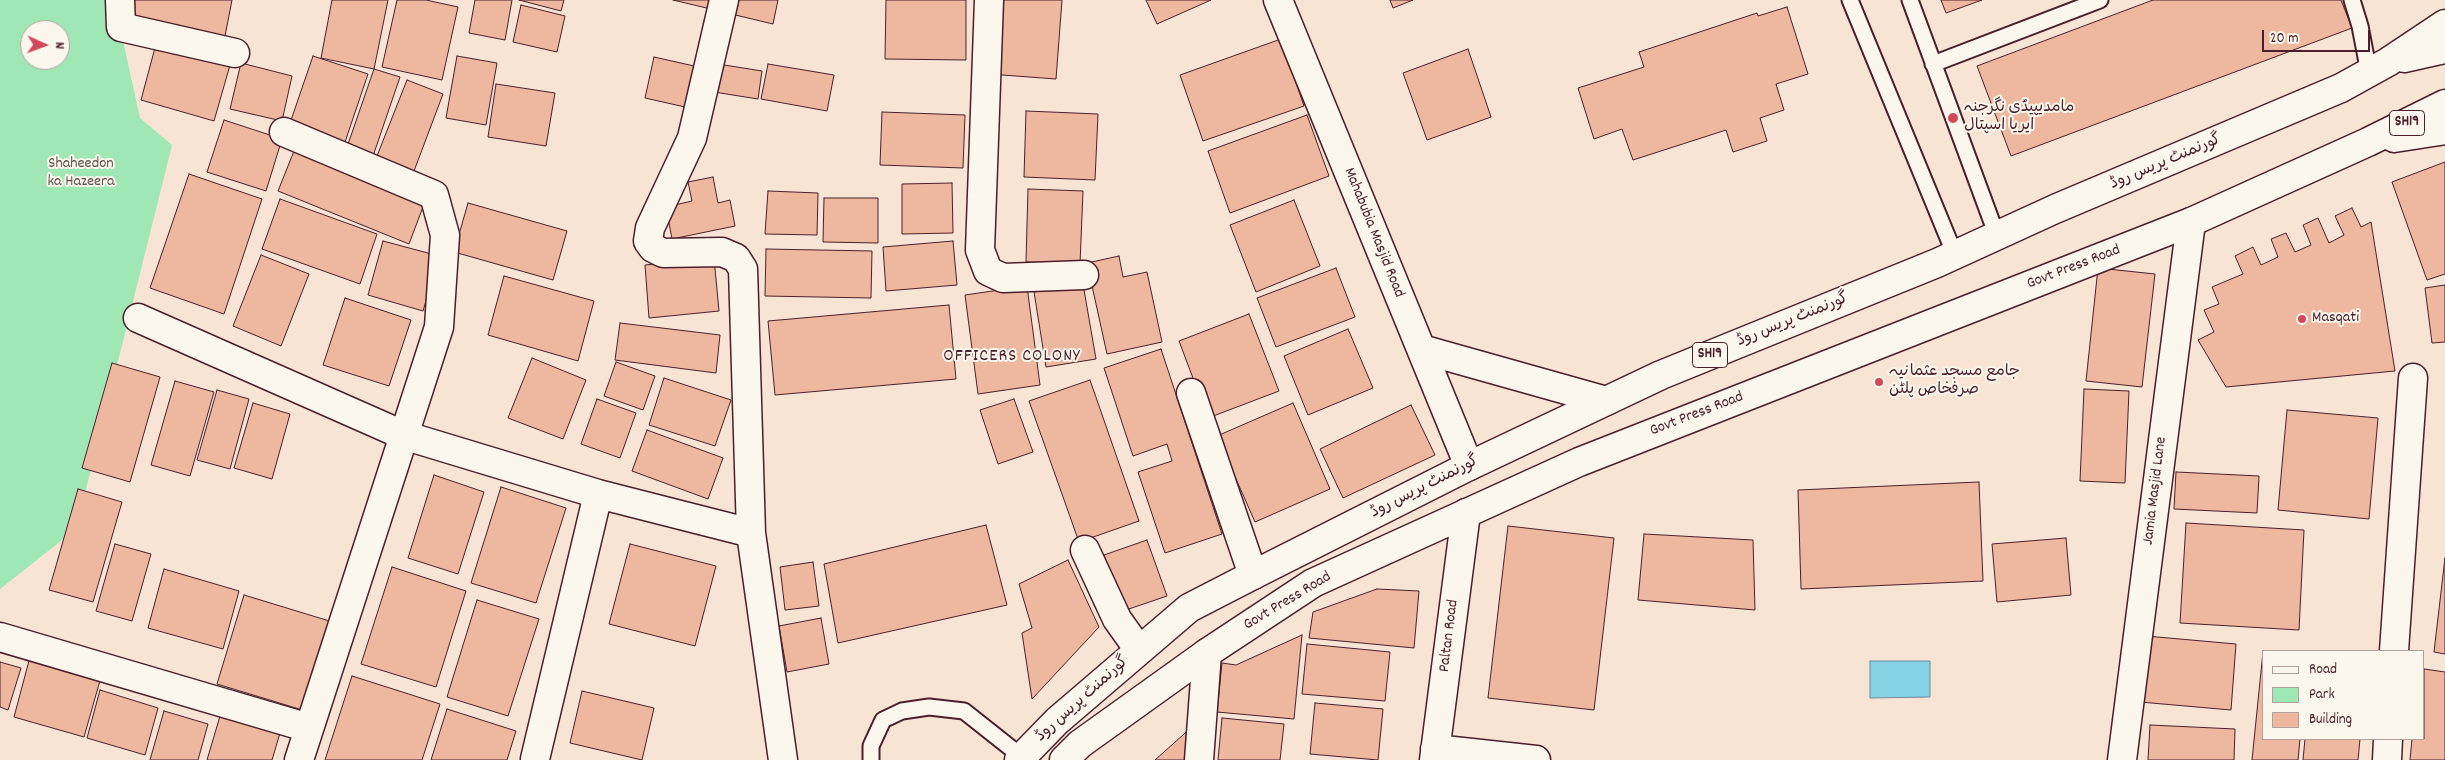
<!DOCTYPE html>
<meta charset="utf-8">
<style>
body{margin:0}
#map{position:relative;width:2445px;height:760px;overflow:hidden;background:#f7e4d5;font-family:Dekko,sans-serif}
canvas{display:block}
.legend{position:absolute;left:2262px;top:650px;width:162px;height:90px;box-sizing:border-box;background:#fbf7ec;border:1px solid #b4a19f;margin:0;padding:6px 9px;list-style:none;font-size:15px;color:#4a1f2b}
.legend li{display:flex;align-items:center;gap:10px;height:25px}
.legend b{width:25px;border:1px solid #b4a19f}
.north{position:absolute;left:20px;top:20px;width:50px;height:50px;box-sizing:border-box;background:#fbf7ec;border:1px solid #b4a19f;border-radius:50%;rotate:92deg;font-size:14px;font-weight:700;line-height:20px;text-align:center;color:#4a1f2b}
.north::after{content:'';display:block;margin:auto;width:18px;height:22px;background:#d1495b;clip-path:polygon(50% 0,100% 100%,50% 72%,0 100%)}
.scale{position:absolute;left:2262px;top:30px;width:108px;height:22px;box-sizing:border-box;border:2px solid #4a1f2b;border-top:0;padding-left:6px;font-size:15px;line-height:18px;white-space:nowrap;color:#4a1f2b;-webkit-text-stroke:4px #fbf7ec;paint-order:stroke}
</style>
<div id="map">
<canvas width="2445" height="760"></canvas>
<ul class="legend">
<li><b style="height:6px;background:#fbf7ec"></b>Road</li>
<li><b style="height:14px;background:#9fe7b5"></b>Park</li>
<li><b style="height:14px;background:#edb89f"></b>Building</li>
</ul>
<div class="north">N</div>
<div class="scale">20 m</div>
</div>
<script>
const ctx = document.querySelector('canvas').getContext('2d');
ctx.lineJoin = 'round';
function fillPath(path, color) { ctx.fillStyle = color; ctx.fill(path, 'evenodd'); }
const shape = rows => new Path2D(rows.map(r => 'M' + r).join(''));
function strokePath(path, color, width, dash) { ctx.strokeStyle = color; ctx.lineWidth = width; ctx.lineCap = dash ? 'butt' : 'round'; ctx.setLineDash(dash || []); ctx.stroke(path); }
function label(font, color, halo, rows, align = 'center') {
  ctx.font = font + ' Dekko,"Playpen Sans Arabic",sans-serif'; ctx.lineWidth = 4; ctx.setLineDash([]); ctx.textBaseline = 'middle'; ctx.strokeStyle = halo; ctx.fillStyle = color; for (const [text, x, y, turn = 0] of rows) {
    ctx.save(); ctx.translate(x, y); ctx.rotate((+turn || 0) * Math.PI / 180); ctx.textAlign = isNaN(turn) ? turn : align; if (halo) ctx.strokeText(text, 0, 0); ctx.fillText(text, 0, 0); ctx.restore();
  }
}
const green = shape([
 [0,0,114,0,140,118,172,145,76,529,0,589],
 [30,30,60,30,60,60,30,60]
]);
const water = shape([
 [1870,661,1930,661,1930,697,1870,698,1870,661]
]);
const building = shape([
 [129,0,232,0,225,36,126,15,129,0],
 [332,0,388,0,374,69,321,58,332,0],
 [397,0,426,0,458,7,442,80,382,67,397,0],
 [475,0,512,0,505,40,469,33,475,0],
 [519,0,564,0,561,11,519,0],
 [673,0,722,0,719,11,673,0],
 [730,0,778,0,773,24,727,13,730,0],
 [886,0,966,0,966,60,885,59,886,0],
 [995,0,1062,0,1056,79,989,74,995,0],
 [1146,0,1211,0,1157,24,1146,0],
 [1390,0,1413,0,1393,8,1390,0],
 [1941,0,1982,0,1946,13,1941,0],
 [2153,0,2341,0,2352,28,2011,156,1977,66,2153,0],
 [521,5,565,16,557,52,513,42,521,5],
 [1787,7,1808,74,1776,84,1784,110,1760,118,1767,141,1733,152,1726,130,1633,160,1622,129,1594,139,1578,88,1644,67,1639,52,1757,13,1758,16,1787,7],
 [1281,39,1304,106,1203,141,1180,75,1281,39],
 [156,44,230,65,214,121,141,100,156,44],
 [1468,49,1491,117,1427,140,1403,73,1468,49],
 [313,56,368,74,344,145,289,126,313,56],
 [457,56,497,63,486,125,446,118,457,56],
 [654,57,703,68,694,109,645,98,654,57],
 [241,63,292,76,282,121,230,109,241,63],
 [718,64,762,71,758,99,714,92,718,64],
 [768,64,834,75,827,111,761,99,768,64],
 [374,69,400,77,372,159,346,150,374,69],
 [407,80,443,94,414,171,377,156,407,80],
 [496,84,555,93,546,146,488,137,496,84],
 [1026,111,1098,114,1095,180,1024,177,1026,111],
 [882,112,965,115,963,168,880,165,882,112],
 [1307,115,1329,176,1230,213,1208,151,1307,115],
 [224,120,282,139,266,191,207,172,224,120],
 [296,146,426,199,409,244,278,191,296,146],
 [2445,162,2445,274,2427,280,2392,182,2445,162],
 [189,174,262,199,224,314,150,288,189,174],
 [713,177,718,203,730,200,735,226,672,239,666,207,692,201,688,182,713,177],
 [952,183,953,233,902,234,902,184,952,183],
 [1028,189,1083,191,1080,264,1026,262,1028,189],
 [768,191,818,193,817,235,765,234,768,191],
 [824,198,878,198,878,243,823,242,824,198],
 [280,199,377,234,360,284,262,249,280,199],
 [1294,200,1320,266,1256,292,1230,225,1294,200],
 [468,203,567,231,553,280,454,252,468,203],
 [2352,208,2361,227,2371,222,2395,371,2226,387,2198,340,2214,332,2204,310,2219,304,2212,287,2243,274,2235,256,2253,247,2261,265,2278,257,2271,239,2286,233,2295,252,2311,245,2303,225,2318,218,2329,243,2344,235,2335,216,2352,208],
 [383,241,439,256,423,311,368,295,383,241],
 [953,241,957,285,886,291,883,247,953,241],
 [766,249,872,251,871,298,765,296,766,249],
 [261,255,309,274,281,346,233,326,261,255],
 [1119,256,1123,277,1147,272,1162,342,1107,354,1087,263,1119,256],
 [714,258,719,311,649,318,645,265,714,258],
 [1336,268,1355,317,1276,347,1257,298,1336,268],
 [2098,268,2155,274,2142,387,2086,381,2098,268],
 [504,276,594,301,578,361,488,335,504,276],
 [1083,284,1096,359,1046,367,1034,292,1083,284],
 [2445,285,2445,342,2432,343,2425,288,2445,285],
 [1027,286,1040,385,978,394,965,295,1027,286],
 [345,298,411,320,389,386,323,365,345,298],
 [949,305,956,379,775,395,768,321,949,305],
 [1249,314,1279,391,1208,418,1179,341,1249,314],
 [620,323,720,335,716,373,615,360,620,323],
 [1348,329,1373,388,1308,415,1284,356,1348,329],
 [1161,349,1222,534,1165,553,1138,472,1172,461,1167,444,1133,456,1104,368,1161,349],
 [532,358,586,380,563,439,508,418,532,358],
 [616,362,655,376,643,410,604,396,616,362],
 [112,363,160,377,130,482,82,468,112,363],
 [664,378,731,400,715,446,649,425,664,378],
 [1090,380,1139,521,1079,542,1029,401,1090,380],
 [175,381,214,392,190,476,151,465,175,381],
 [2084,389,2129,391,2125,483,2080,481,2084,389],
 [217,390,249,399,230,469,197,460,217,390],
 [597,399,636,413,620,458,581,444,597,399],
 [1014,399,1033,452,998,464,980,410,1014,399],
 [253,403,290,414,272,479,234,468,253,403],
 [1293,403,1330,489,1255,522,1217,436,1293,403],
 [1411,405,1435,455,1343,498,1320,449,1411,405],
 [2287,410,2378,418,2369,519,2278,510,2287,410],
 [647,430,723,458,708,499,632,471,647,430],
 [2176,472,2259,476,2257,513,2174,509,2176,472],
 [434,475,484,492,458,574,408,558,434,475],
 [1979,482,1983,581,1801,589,1798,490,1979,482],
 [501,487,566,508,536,603,471,583,501,487],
 [78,489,122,502,93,602,49,590,78,489],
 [2186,523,2304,530,2299,630,2180,623,2186,523],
 [986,525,1007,605,838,643,824,564,986,525],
 [1508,526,1614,538,1594,710,1488,698,1508,526],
 [1644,534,1753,540,1755,610,1638,600,1644,534],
 [2066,538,2071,595,1997,602,1992,544,2066,538],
 [1147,540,1167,596,1123,611,1104,555,1147,540],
 [115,544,151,554,132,621,96,611,115,544],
 [630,544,716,566,695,646,609,624,630,544],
 [2445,558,2445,654,2434,652,2445,558],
 [1068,560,1099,627,1032,699,1022,633,1032,628,1019,584,1068,560],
 [813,562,819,606,785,610,780,567,813,562],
 [392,567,466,591,436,687,361,664,392,567],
 [164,569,239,591,223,649,148,628,164,569],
 [1377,589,1419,591,1414,648,1309,638,1313,612,1377,589],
 [244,595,336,623,309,712,217,684,244,595],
 [477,600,539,619,508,716,447,697,477,600],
 [821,618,829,664,787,672,779,626,821,618],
 [1302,635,1294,719,1217,712,1222,663,1236,665,1302,635],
 [2146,636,2236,644,2231,710,2140,702,2146,636],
 [1307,644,1390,652,1385,701,1302,694,1307,644],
 [2263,652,2264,739,2300,739,2298,760,2252,760,2263,652],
 [30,657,101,677,84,737,14,717,30,657],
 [0,662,21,668,8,710,0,707,0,662],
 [2424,669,2445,672,2445,760,2410,760,2412,739,2424,739,2424,669],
 [352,676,440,704,422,760,325,760,352,676],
 [100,690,158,708,145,755,87,738,100,690],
 [582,691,654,708,642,760,570,743,582,691],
 [1315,703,1383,709,1378,760,1310,754,1315,703],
 [447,709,516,731,507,760,431,760,447,709],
 [164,711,208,724,198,760,150,760,164,711],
 [220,716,280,733,272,760,207,760,220,716],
 [1222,718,1284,724,1280,760,1218,760,1222,718],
 [2150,725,2235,729,2234,760,2148,760,2150,725],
 [1193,726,1190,760,1155,760,1193,726],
 [2305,739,2360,739,2358,760,2303,760,2305,739]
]);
const service = shape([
 [1850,0,1955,255],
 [1910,0,1997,236],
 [2352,0,2360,26,2369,73],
 [1933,64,2100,0],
 [871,760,871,746,883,720,902,711,929,707,964,711,1022,757]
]);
const minor = shape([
 [120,0,121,27,235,53],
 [724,0,692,138,650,228,648,241,653,248,663,253,722,252,736,258,743,269,751,533,783,760],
 [989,0,980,250,988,271,1003,278,1084,275],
 [1278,0,1469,466],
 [284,132,434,195,445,235,439,327,299,760],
 [138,318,403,435,598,494,751,533],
 [1421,349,1606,401],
 [1191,393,1253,575],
 [1085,550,1117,619,1139,650],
 [0,637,309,728],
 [2394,651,2413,378],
 [1435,749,1536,760],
 [535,759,598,494],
 [1199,760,1207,653],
 [1434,760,1466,513],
 [2122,760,2191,222],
 [2387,760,2388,739]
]);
const primary = shape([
 [2404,58,2445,49],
 [2394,138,2445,130],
 [1019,760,1057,721,1189,608,1253,575,1469,466,1661,375,1937,263,2055,209,2341,88,2388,62,2445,24],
 [1064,760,1080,744,1207,653,1313,583,1579,462,2191,222,2368,142,2445,104]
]);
const markers = [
 [1953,118,6,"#d1495b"],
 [2302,319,5,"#d1495b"],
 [1879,382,5,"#d1495b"]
];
const shields = [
 [2407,123,35],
 [1710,355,35]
];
const shieldNames = [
 ["SH19",2407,123],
 ["SH19",1710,355]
];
const poiNames = [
 ["مامدیپیڈی نگرجنہ",1964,109],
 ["ایریا اسپتال",1964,127],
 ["Masqati",2312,319],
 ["جامع مسجد عثمانیہ",1889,373],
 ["صرفخاص پلٹن",1889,391]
];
const streetNames = [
 ["گورنمنٹ پریس روڈ",2166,163,-23],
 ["Mahabubia Masjid Road",1373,233,68],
 ["Govt Press Road",2074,268,-21],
 ["گورنمنٹ پریس روڈ",1793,321,-22],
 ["Govt Press Road",1697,415,-21],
 ["گورنمنٹ پریس روڈ",1425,488,-27],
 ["Jamia Masjid Lane",2156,491,-83],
 ["Govt Press Road",1288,602,-31],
 ["Paltan Road",1450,636,-83],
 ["گورنمنٹ پریس روڈ",1083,700,-42]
];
const parkNames = [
 ["Shaheedon",81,165],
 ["ka Hazeera",81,183]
];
const neighbourhoodNames = [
 ["OFFICERS COLONY",1012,358]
];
fillPath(green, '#9fe7b5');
fillPath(water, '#86d2e5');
strokePath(water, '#6e8a9b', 1);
fillPath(building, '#edb89f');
strokePath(building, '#4a1f2b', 1);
strokePath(service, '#4a1f2b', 19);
strokePath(minor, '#4a1f2b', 31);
strokePath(primary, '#4a1f2b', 31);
strokePath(service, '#fbf7ec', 15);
strokePath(minor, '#fbf7ec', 28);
strokePath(primary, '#fbf7ec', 28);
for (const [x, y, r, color] of markers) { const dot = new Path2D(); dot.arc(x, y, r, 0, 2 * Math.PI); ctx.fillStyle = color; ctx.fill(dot); strokePath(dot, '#fbf7ec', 2); }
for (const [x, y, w] of shields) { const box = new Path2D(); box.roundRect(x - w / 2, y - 12.5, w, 25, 4); ctx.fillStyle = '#fbf7ec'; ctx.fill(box); strokePath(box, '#4a1f2b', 1); }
label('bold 15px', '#4a1f2b', null, shieldNames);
label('16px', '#4a1f2b', '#fbf7ec', poiNames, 'left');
label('16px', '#4a1f2b', '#fbf7ec', streetNames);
label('16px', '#5f514e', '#fbf7ec', parkNames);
ctx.letterSpacing = '1px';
label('18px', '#4a1f2b', '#fbf7ec', neighbourhoodNames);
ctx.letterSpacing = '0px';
</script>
